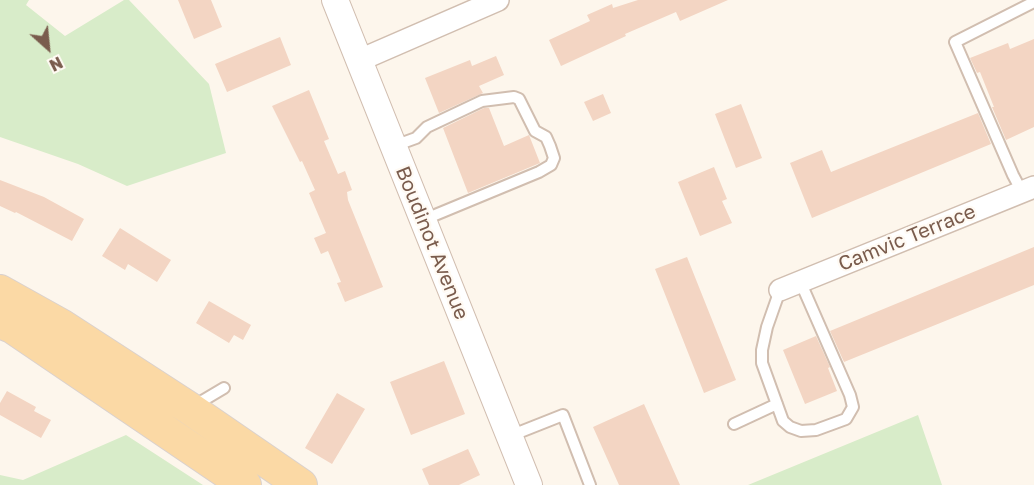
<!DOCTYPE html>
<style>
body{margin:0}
#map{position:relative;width:1034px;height:485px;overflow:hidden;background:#fdf6ec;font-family:"Golos Text",sans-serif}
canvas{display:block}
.north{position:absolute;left:18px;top:18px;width:60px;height:60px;-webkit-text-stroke:4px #fffaf3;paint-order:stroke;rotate:153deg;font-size:16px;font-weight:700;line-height:24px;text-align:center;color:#7a5c4d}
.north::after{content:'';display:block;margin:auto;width:21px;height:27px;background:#7a5c4d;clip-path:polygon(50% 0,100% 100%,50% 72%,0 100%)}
</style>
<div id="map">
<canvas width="1034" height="485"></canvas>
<div class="north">N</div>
</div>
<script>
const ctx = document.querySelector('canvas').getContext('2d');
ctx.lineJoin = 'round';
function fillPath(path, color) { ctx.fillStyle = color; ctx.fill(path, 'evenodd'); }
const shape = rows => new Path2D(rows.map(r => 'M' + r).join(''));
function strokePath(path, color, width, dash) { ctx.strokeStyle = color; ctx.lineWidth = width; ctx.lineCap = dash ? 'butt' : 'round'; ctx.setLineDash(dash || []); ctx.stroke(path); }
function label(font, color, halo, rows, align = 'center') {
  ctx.font = font + ' "Golos Text",sans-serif'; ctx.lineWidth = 4.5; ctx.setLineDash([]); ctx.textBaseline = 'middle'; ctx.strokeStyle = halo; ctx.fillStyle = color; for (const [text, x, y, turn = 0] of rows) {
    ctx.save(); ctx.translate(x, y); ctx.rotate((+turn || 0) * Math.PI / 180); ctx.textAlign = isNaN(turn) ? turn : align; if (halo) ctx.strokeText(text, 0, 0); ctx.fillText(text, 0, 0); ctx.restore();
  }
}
const green = shape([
 [0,0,29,0,26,5,65,36,124,0,129,0,209,84,226,153,127,186,78,164,0,137],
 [918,415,942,485,748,485],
 [126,435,203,485,0,485,0,475,23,480]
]);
const building = shape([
 [178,0,211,0,222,27,194,39],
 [638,0,728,0,680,21,676,12,625,34,626,36,561,66,549,40,590,21,587,15,612,4,613,8],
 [280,37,291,65,227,92,215,64],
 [1034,39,1034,127,1006,140,992,107,994,107,980,72,977,73,970,58,1008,43,1010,49],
 [496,56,504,75,479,86,483,93,439,113,425,78,470,60,472,66],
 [309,90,329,139,324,141,338,174,345,171,352,190,347,192,348,200,383,287,345,302,337,283,341,282,328,251,321,254,314,238,326,233,309,193,315,190,302,161,300,162,272,106],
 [603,94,611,113,593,121,584,102],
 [741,104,762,158,736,168,715,114],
 [484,108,489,108,504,146,529,135,540,163,468,193,443,128],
 [978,113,991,144,812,218,790,163,822,150,831,172],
 [714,167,727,199,722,201,732,223,700,236,678,182],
 [0,180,44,197,84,219,72,241,16,212,15,213,0,206],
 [120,228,171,260,157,282,128,264,125,270,102,256],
 [1034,247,1034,285,844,362,830,331],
 [687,257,736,380,704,393,655,269],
 [209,301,251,325,243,340,234,335,229,343,196,323],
 [816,336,830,367,828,368,837,391,805,404,783,350],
 [444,361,465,414,411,435,390,382],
 [7,391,36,407,34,411,51,420,41,438,0,415,0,403],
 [337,393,365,409,332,464,305,448],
 [644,404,680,485,619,485,593,427],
 [468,449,480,475,459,485,429,485,422,469]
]);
const service = shape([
 [394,146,416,138,427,127,482,101,514,97,519,99,535,131,546,137,550,146,554,158,551,165,539,172,423,220],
 [1022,192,1013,175,955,42,1034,2],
 [780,290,767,327,762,350,762,363,783,421,790,427,801,431,816,430,846,419,853,407,850,395,800,281],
 [192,407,224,388],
 [734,424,777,404],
 [510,436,563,415,590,485]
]);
const minor = shape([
 [360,60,498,0],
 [780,290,1034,187]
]);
const tertiary = shape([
 [335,0,529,485]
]);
const primary = shape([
 [0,291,61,325,189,408,301,485],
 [0,322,12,327,245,485]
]);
const streetNames = [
 ["Camvic Terrace",907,238,-22],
 ["Boudinot Avenue",432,243,68]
];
fillPath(green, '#d8ecc9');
fillPath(building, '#f3d5c3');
strokePath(service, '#d1beb0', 14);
strokePath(minor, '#d1beb0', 24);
strokePath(tertiary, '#d1beb0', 28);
strokePath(primary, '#dad1cd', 34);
strokePath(service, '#fff', 10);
strokePath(minor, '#fff', 21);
strokePath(tertiary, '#fff', 26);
strokePath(primary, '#fbd9a5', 32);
label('20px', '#7a5c4d', '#fffaf3', streetNames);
</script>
